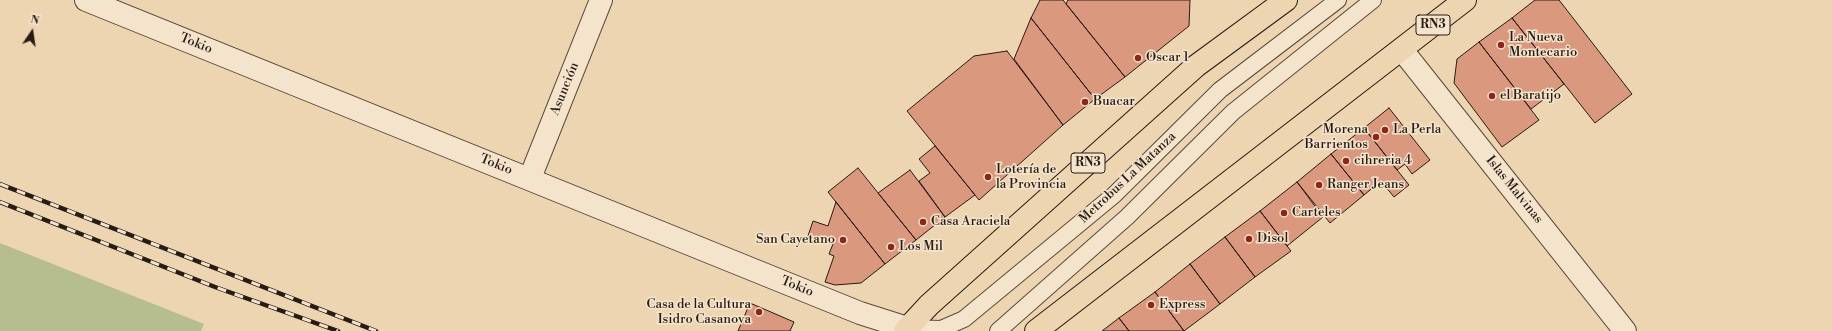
<!DOCTYPE html>
<meta charset="utf-8">
<style>
body{margin:0}
#map{position:relative;width:1832px;height:331px;overflow:hidden;background:#eed5b1;font-family:"Libre Bodoni",serif}
canvas{display:block}
.north{position:absolute;left:12px;top:12px;width:40px;height:40px;-webkit-text-stroke:3px #f4e4cc;paint-order:stroke;rotate:13deg;font-size:11px;font-weight:700;line-height:16px;text-align:center;color:#281a14}
.north::after{content:'';display:block;margin:auto;width:14px;height:18px;background:#281a14;clip-path:polygon(50% 0,100% 100%,50% 72%,0 100%)}
</style>
<div id="map">
<canvas width="1832" height="331"></canvas>
<div class="north">N</div>
</div>
<script>
const ctx = document.querySelector('canvas').getContext('2d');
ctx.lineJoin = 'round';
function fillPath(path, color) { ctx.fillStyle = color; ctx.fill(path, 'evenodd'); }
const shape = rows => new Path2D(rows.map(r => 'M' + r).join(''));
function strokePath(path, color, width, dash) { ctx.strokeStyle = color; ctx.lineWidth = width; ctx.lineCap = dash ? 'butt' : 'round'; ctx.setLineDash(dash || []); ctx.stroke(path); }
function label(font, color, halo, rows, align = 'center') {
  ctx.font = font + ' "Libre Bodoni",serif'; ctx.lineWidth = 3; ctx.setLineDash([]); ctx.textBaseline = 'middle'; ctx.strokeStyle = halo; ctx.fillStyle = color; for (const [text, x, y, turn = 0] of rows) {
    ctx.save(); ctx.translate(x, y); ctx.rotate((+turn || 0) * Math.PI / 180); ctx.textAlign = isNaN(turn) ? turn : align; if (halo) ctx.strokeText(text, 0, 0); ctx.fillText(text, 0, 0); ctx.restore();
  }
}
const green = shape([
 [0,243,204,324,201,331,0,331]
]);
const building = shape([
 [1040,0,1063,0,1125,77,1095,99,1031,18,1040,0],
 [1068,0,1190,0,1189,26,1125,77,1066,4,1068,0],
 [1535,0,1559,0,1632,94,1595,123,1512,18,1535,0],
 [1031,18,1095,99,1063,125,1014,59,1031,18],
 [1512,18,1564,84,1531,109,1479,42,1512,18],
 [1479,42,1539,120,1502,147,1454,83,1457,59,1479,42],
 [1007,51,1063,125,979,200,907,111,974,56,1007,51],
 [1389,108,1430,160,1412,174,1405,164,1397,170,1364,128,1389,108],
 [1364,128,1409,185,1394,197,1381,181,1364,195,1331,154,1364,128],
 [935,146,975,195,945,217,919,181,930,173,919,159,935,146],
 [1331,154,1364,195,1330,223,1297,182,1331,154],
 [858,168,916,240,885,264,828,192,858,168],
 [910,170,945,217,916,240,878,193,910,170],
 [1297,182,1323,217,1287,246,1260,211,1297,182],
 [836,202,885,264,861,283,835,285,825,282,834,256,829,254,833,244,808,236,813,221,828,226,836,202],
 [1260,211,1291,251,1255,277,1225,237,1260,211],
 [1225,237,1255,277,1220,304,1190,264,1225,237],
 [1190,264,1220,304,1184,331,1155,292,1190,264],
 [1155,292,1184,331,1129,331,1119,318,1155,292],
 [750,303,794,322,790,331,738,331,750,303],
 [1119,318,1129,331,1102,331,1119,318]
]);
const service = shape([
 [907,328,941,329,964,319,1114,195,1220,90,1338,0],
 [998,331,1127,217,1233,112,1373,0]
]);
const minor = shape([
 [86,0,860,313,907,328],
 [1402,50,1625,331],
 [530,178,601,0]
]);
const trunk = shape([
 [905,331,929,305,1196,66,1286,0],
 [1036,331,1465,0]
]);
const rail = shape([
 [0,184,376,331],
 [0,202,215,287,338,331]
]);
const markers = [
 [1501,45,4,"#8f2418"],
 [1138,58,4,"#8f2418"],
 [1492,96,4,"#8f2418"],
 [1085,102,4,"#8f2418"],
 [1385,130,4,"#8f2418"],
 [1376,137,4,"#8f2418"],
 [1346,161,4,"#8f2418"],
 [988,177,4,"#8f2418"],
 [1319,185,4,"#8f2418"],
 [1284,213,4,"#8f2418"],
 [923,222,4,"#8f2418"],
 [1249,239,4,"#8f2418"],
 [843,240,4,"#8f2418"],
 [891,247,4,"#8f2418"],
 [1151,305,4,"#8f2418"],
 [759,312,4,"#8f2418"]
];
const shields = [
 [1433,25,34],
 [1088,163,34]
];
const shieldNames = [
 ["RN3",1433,25],
 ["RN3",1088,163]
];
const poiNames = [
 ["La Nueva",1509,38],
 ["Montecario",1509,53],
 ["Oscar 1",1146,58],
 ["el Baratijo",1500,96],
 ["Buacar",1093,102],
 ["Morena",1368,130,"right"],
 ["Barrientos",1368,145,"right"],
 ["La Perla",1393,130],
 ["cihreria 4",1354,161],
 ["Lotería de",996,170],
 ["la Provincia",996,185],
 ["Ranger Jeans",1327,185],
 ["Carteles",1292,213],
 ["Casa Araciela",931,222],
 ["Disol",1257,239],
 ["San Cayetano",835,240,"right"],
 ["Los Mil",899,247],
 ["Casa de la Cultura",751,305,"right"],
 ["Isidro Casanova",751,320,"right"],
 ["Express",1159,305]
];
const streetNames = [
 ["Tokio",196,44,22],
 ["Asunción",565,89,-68],
 ["Tokio",496,165,22],
 ["Metrobus La Matanza",1128,178,-43],
 ["Islas Malvinas",1514,190,51],
 ["Tokio",797,287,22]
];
fillPath(green, '#b6be8e');
fillPath(building, '#da997e');
strokePath(building, '#281a14', 1);
strokePath(service, '#5a493b', 18);
strokePath(minor, '#5a493b', 24);
strokePath(trunk, '#281a14', 24);
strokePath(service, '#f4e4cc', 16);
strokePath(minor, '#f4e4cc', 22);
strokePath(trunk, '#eed5b1', 22);
strokePath(rail, '#281a14', 4.5);
strokePath(rail, '#f4e4cc', 3, [9]);
for (const [x, y, r, color] of markers) { const dot = new Path2D(); dot.arc(x, y, r, 0, 2 * Math.PI); ctx.fillStyle = color; ctx.fill(dot); strokePath(dot, '#f4e4cc', 1.5); }
for (const [x, y, w] of shields) { const box = new Path2D(); box.roundRect(x - w / 2, y - 10, w, 20, 3); ctx.fillStyle = '#f4e4cc'; ctx.fill(box); strokePath(box, '#281a14', 1); }
label('bold 12px', '#281a14', null, shieldNames);
label('13px', '#281a14', '#f4e4cc', poiNames, 'left');
label('13px', '#281a14', '#f4e4cc', streetNames);
</script>
